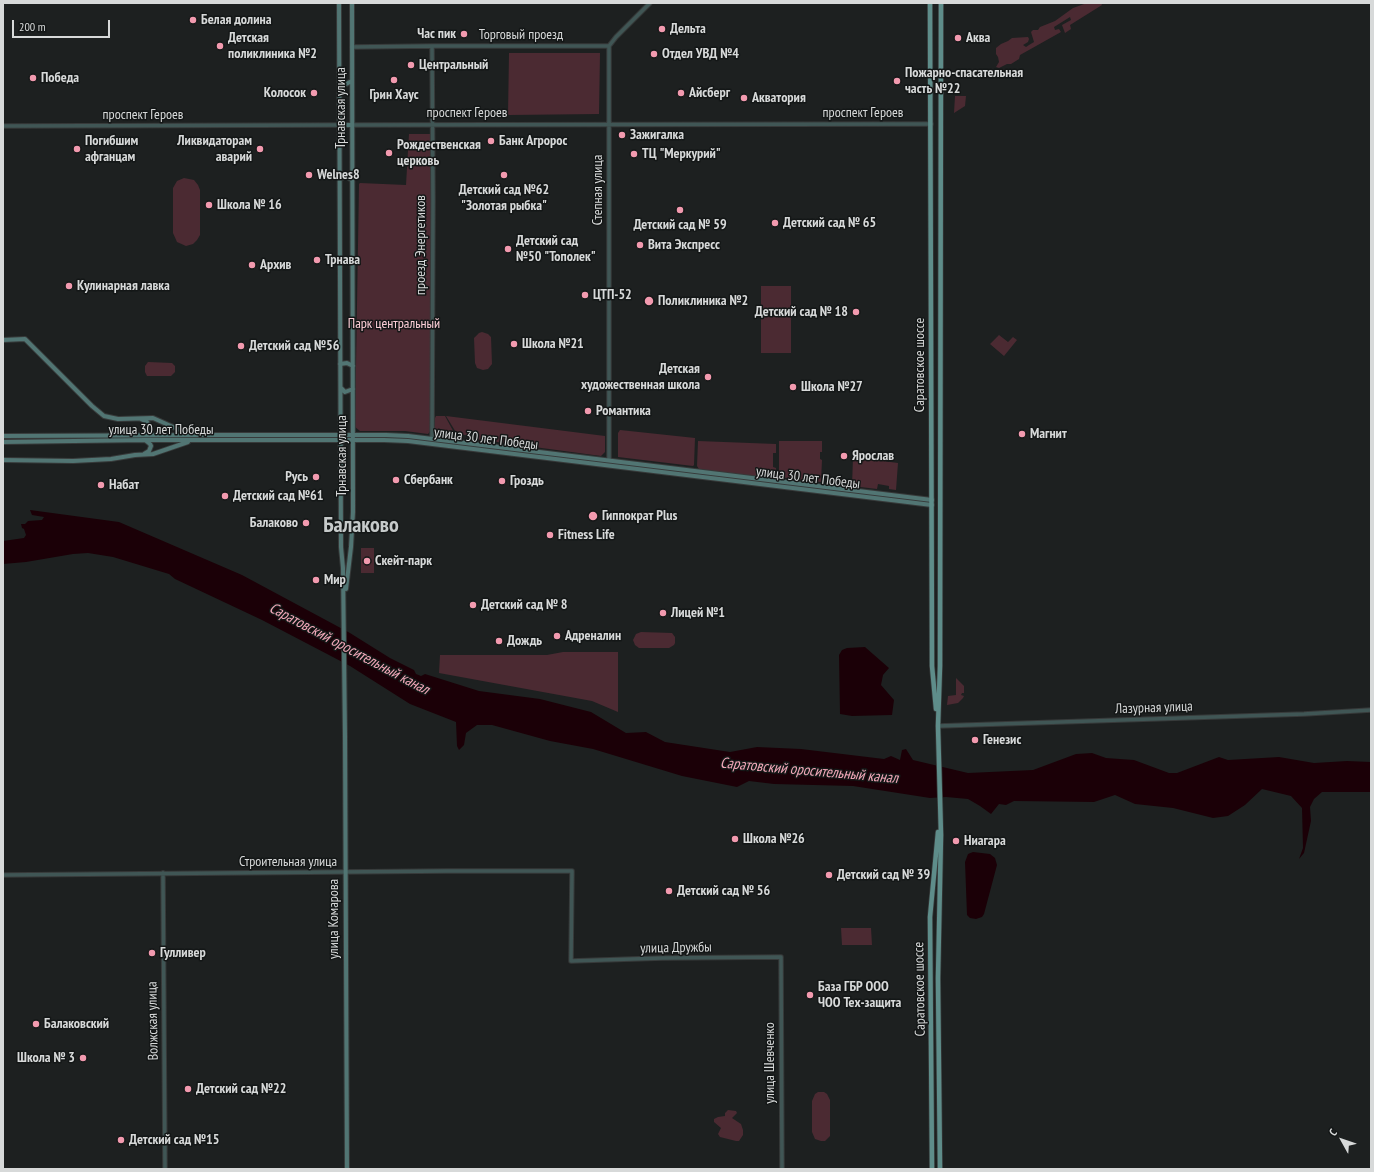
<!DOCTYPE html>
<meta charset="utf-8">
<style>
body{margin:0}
#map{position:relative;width:1374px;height:1172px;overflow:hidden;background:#1d2020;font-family:"PT Sans Narrow",sans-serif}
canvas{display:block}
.frame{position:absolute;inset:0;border:4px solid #d7d9d9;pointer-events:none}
.north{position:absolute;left:1322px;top:1120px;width:40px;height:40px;-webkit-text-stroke:3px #141717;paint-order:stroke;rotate:310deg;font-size:11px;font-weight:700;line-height:16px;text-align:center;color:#d7d9d9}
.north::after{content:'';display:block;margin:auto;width:14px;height:18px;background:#d7d9d9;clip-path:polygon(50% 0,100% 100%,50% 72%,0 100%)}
.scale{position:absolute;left:12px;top:20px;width:98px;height:18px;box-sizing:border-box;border:2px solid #d7d9d9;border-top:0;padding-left:5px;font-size:12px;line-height:14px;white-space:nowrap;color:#d7d9d9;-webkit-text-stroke:3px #141717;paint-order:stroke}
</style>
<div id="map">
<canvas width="1374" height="1172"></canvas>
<div class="frame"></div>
<div class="north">С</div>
<div class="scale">200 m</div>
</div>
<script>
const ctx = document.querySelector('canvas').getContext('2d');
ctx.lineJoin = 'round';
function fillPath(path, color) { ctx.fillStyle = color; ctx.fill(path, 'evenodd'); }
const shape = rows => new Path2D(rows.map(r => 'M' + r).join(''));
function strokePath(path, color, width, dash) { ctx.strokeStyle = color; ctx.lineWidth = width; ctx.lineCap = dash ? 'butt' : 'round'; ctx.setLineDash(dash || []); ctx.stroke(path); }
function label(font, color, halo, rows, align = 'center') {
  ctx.font = font + ' "PT Sans Narrow",sans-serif'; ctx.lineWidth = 3; ctx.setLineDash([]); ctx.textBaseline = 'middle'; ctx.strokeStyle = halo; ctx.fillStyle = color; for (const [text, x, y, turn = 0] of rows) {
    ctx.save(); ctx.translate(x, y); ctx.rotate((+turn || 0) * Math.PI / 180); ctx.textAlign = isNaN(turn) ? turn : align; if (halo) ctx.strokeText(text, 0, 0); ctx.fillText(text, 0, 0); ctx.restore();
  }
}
const green = shape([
 [1087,3,1101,3,1102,5,1070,25,1071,29,1065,33,1062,25,1071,20,1070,17,1054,27,1055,30,1059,29,1061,32,1020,55,1019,59,1011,64,1007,64,999,68,996,67,999,62,998,57,996,54,996,48,1001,44,1008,41,1012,38,1028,37,1029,39,1028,42,1023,45,1026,47,1029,45,1034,42,1031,32,1033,30,1038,30,1040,27,1055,21,1073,8],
 [509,53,600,53,599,114,508,115],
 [955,96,966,96,965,106,954,113],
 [409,134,431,134,431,430,428,434,405,431,360,431,355,427,359,184,360,183,406,185],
 [184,178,194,180,198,185,200,190,200,235,197,240,193,244,186,246,177,242,173,233,173,188,177,181],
 [761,286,791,286,791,353,761,353],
 [482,332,488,334,491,337,492,364,488,369,483,370,477,368,475,363,474,338,479,333],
 [999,335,1008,342,1013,337,1017,340,1004,356,990,344],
 [148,362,172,363,175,366,175,372,171,376,147,376,145,372,145,366],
 [436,416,445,416,457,438,438,435,434,431,435,418],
 [446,416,605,436,605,452,601,456,475,439,472,438,472,436,457,434],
 [620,430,695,438,694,465,693,466,618,457,618,433],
 [698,441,776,444,776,453,773,453,773,467,776,468,776,475,774,479,699,469,697,466],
 [779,441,822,441,822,452,820,452,820,459,822,460,821,482,779,477],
 [853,457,898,463,896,490,889,489,889,486,878,484,877,489,852,486],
 [361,548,374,548,374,573,361,573],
 [641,632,672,633,675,637,675,643,674,645,669,648,639,648,635,645,633,640,636,634],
 [563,652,618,652,618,712,592,701,439,673,440,655,547,655],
 [956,678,964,686,964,693,962,693,961,695,964,696,963,698,958,703,947,705,948,696,956,695],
 [841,928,871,928,872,945,842,945],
 [818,1092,824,1092,827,1094,830,1100,830,1136,825,1141,821,1141,815,1139,812,1132,812,1101,815,1094],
 [728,1110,736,1111,737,1113,732,1118,741,1124,743,1130,743,1135,739,1141,736,1141,720,1137,718,1134,721,1128,714,1122,714,1119,718,1117,725,1116,725,1113]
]);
const water = shape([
 [30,510,119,522,242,575,350,633,390,658,414,670,416,674,421,676,425,674,479,691,540,699,591,712,626,733,646,732,665,742,730,752,757,747,801,749,884,759,891,756,900,760,902,750,906,749,913,760,968,773,1033,770,1076,754,1092,753,1106,758,1134,760,1169,773,1177,773,1219,757,1228,760,1279,757,1314,763,1347,761,1371,762,1371,792,1322,792,1314,799,1310,807,1311,821,1304,853,1299,859,1303,848,1302,808,1291,796,1262,789,1245,805,1228,816,1213,818,1173,808,1135,804,1115,795,1094,802,1014,801,1006,805,999,804,991,814,980,806,968,799,946,797,930,798,853,786,774,784,749,781,737,787,682,776,593,749,550,741,492,725,477,725,466,733,464,745,459,750,457,746,456,722,410,704,350,666,262,620,175,579,169,574,113,557,88,553,73,554,26,562,3,564,3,541,24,538,26,535,24,529,22,528,21,524,25,524,28,521,42,520,44,517,32,515],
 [865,647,889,668,883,675,881,685,894,700,892,715,852,716,840,714,839,655,842,650,847,648],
 [973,852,990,854,995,858,997,865,984,914,982,917,976,919,970,918,967,915,965,862,968,854]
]);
const tertiary = shape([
 [352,47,432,46,609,46],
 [352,125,931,124],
 [3,126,340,125],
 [432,439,433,201,432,46],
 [609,460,609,46,616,37,650,3],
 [938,726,1304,714,1371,710],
 [163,873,165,1169],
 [3,875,447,871,572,871,571,961,663,958,781,957,782,1169]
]);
const secondary = shape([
 [339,3,341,547,343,568,345,736,347,1169],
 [340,80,346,84,352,81],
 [340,125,352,125],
 [340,179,346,176,352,180],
 [3,340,25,339,92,406,104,416,118,419,153,418,182,431,198,432],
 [340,364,347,363,353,366],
 [341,388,345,392,353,389],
 [141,419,147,422,150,427,145,435],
 [3,436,220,435,386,435,408,436,932,500],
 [3,442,145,440,384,440,408,441,932,505],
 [144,454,149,451,151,446,150,444,145,440],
 [3,460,73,461,111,459,135,455,153,454,188,442],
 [346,589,351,547,353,512,352,3]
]);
const primary = shape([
 [930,3,932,666,936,709],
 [932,1169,930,917,938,832],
 [940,1169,938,978,941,835,938,726,940,666,941,3]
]);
const markers = [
 [193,20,4,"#f29aaf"],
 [662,29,4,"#f29aaf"],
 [464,34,4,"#f29aaf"],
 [958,38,4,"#f29aaf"],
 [220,46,4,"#f29aaf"],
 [654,54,4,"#f29aaf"],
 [411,65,4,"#f29aaf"],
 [33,78,4,"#f29aaf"],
 [394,80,4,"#f29aaf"],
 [897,81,4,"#f29aaf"],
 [314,93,4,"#f29aaf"],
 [681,93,4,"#f29aaf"],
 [744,98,4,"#f29aaf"],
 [622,135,4,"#f29aaf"],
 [491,141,4,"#f29aaf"],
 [77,149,4,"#f29aaf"],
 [260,149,4,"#f29aaf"],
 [389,153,4,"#f29aaf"],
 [634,154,4,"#f29aaf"],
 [309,175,4,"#f29aaf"],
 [504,175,4,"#f29aaf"],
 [209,205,4,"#f29aaf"],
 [680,210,4,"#f29aaf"],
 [775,223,4,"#f29aaf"],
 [640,245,4,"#f29aaf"],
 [508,249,4,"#f29aaf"],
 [317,260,4,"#f29aaf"],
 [252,265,4,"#f29aaf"],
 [69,286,4,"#f29aaf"],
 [585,295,4,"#f29aaf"],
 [649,301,5,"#f29aaf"],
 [856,312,4,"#f29aaf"],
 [514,344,4,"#f29aaf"],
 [241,346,4,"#f29aaf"],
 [708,377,4,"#f29aaf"],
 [793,387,4,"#f29aaf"],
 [588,411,4,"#f29aaf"],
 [1022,434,4,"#f29aaf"],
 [844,456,4,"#f29aaf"],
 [316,477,4,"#f29aaf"],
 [396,480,4,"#f29aaf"],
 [502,481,4,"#f29aaf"],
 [101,485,4,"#f29aaf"],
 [225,496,4,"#f29aaf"],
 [593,516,5,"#f29aaf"],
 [306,523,4,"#f29aaf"],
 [550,535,4,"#f29aaf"],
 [367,561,4,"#f29aaf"],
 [316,580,4,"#f29aaf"],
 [473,605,4,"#f29aaf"],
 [663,613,4,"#f29aaf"],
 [557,636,4,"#f29aaf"],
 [499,641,4,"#f29aaf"],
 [975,740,4,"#f29aaf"],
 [735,839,4,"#f29aaf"],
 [956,841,4,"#f29aaf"],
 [829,875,4,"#f29aaf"],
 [669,891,4,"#f29aaf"],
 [152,953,4,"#f29aaf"],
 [810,995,4,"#f29aaf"],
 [36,1024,4,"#f29aaf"],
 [83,1058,4,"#f29aaf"],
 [188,1089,4,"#f29aaf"],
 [121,1140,4,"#f29aaf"]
];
const poiNames = [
 ["Белая долина",201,20],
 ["Дельта",670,29],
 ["Час пик",456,34,"right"],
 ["Детская",228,38],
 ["поликлиника №2",228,54],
 ["Аква",966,38],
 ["Отдел УВД №4",662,54],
 ["Центральный",419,65],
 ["Пожарно-спасательная",905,73],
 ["часть №22",905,89],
 ["Победа",41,78],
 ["Колосок",306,93,"right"],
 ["Айсберг",689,93],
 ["Грин Хаус",394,95,"center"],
 ["Акватория",752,98],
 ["Зажигалка",630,135],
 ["Погибшим",85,141],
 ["афганцам",85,157],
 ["Ликвидаторам",252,141,"right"],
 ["аварий",252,157,"right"],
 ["Банк Агророс",499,141],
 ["Рождественская",397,145],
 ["церковь",397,161],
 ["ТЦ \"Меркурий\"",642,154],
 ["Welnes8",317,175],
 ["Детский сад №62",504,190,"center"],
 ["\"Золотая рыбка\"",504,206,"center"],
 ["Школа № 16",217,205],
 ["Детский сад № 65",783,223],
 ["Детский сад № 59",680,225,"center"],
 ["Детский сад",516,241],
 ["№50 \"Тополек\"",516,257],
 ["Вита Экспресс",648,245],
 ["Трнава",325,260],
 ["Архив",260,265],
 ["Кулинарная лавка",77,286],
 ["ЦТП-52",593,295],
 ["Поликлиника №2",658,301],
 ["Детский сад № 18",848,312,"right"],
 ["Школа №21",522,344],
 ["Детский сад №56",249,346],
 ["Детская",700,369,"right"],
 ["художественная школа",700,385,"right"],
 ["Школа №27",801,387],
 ["Романтика",596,411],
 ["Магнит",1030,434],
 ["Ярослав",852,456],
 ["Русь",308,477,"right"],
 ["Сбербанк",404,480],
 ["Гроздь",510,481],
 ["Набат",109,485],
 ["Детский сад №61",233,496],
 ["Гиппократ Plus",602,516],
 ["Балаково",298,523,"right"],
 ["Fitness Life",558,535],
 ["Скейт-парк",375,561],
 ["Мир",324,580],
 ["Детский сад № 8",481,605],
 ["Лицей №1",671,613],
 ["Адреналин",565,636],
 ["Дождь",507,641],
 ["Генезис",983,740],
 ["Школа №26",743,839],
 ["Ниагара",964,841],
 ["Детский сад № 39",837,875],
 ["Детский сад № 56",677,891],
 ["Гулливер",160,953],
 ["База ГБР ООО",818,987],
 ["ЧОО Тех-защита",818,1003],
 ["Балаковский",44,1024],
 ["Школа № 3",75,1058,"right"],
 ["Детский сад №22",196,1089],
 ["Детский сад №15",129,1140]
];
const streetNames = [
 ["Торговый проезд",521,35],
 ["Трнавская улица",341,108,-90],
 ["проспект Героев",467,113],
 ["проспект Героев",863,113],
 ["проспект Героев",143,115],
 ["Степная улица",598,190,-90],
 ["проезд Энергетиков",421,245,-90],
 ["Саратовское шоссе",920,365,-90],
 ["улица 30 лет Победы",161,430],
 ["улица 30 лет Победы",486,439,7],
 ["Трнавская улица",342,456,-90],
 ["улица 30 лет Победы",808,478,7],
 ["Лазурная улица",1154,708,-2],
 ["Строительная улица",288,862],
 ["улица Комарова",334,919,-90],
 ["улица Дружбы",676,948,-1],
 ["Саратовское шоссе",920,989,-91],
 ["Волжская улица",153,1021,-91],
 ["улица Шевченко",770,1063,-90]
];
const parkNames = [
 ["Парк центральный",394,324]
];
const waterNames = [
 ["Саратовский оросительный канал",349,649,28],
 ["Саратовский оросительный канал",809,771,5]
];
const townNames = [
 ["Балаково",361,526]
];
fillPath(green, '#4b2a32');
fillPath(water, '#1b0007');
strokePath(tertiary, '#373a3a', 5.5);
strokePath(secondary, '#373a3a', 6);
strokePath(primary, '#373a3a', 6);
strokePath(tertiary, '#405655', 3.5);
strokePath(secondary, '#517573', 4);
strokePath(primary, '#5e8d8a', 4.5);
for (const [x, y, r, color] of markers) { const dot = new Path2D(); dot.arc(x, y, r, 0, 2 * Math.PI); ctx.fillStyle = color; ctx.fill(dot); strokePath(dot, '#141717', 1.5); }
label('bold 14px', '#d7d9d9', '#141717', poiNames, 'left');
label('14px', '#d7d9d9', '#141717', streetNames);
label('14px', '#fcced7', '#141717', parkNames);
label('italic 15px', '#f3a9ba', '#141717', waterNames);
label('bold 22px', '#c6caca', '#141717', townNames);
</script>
